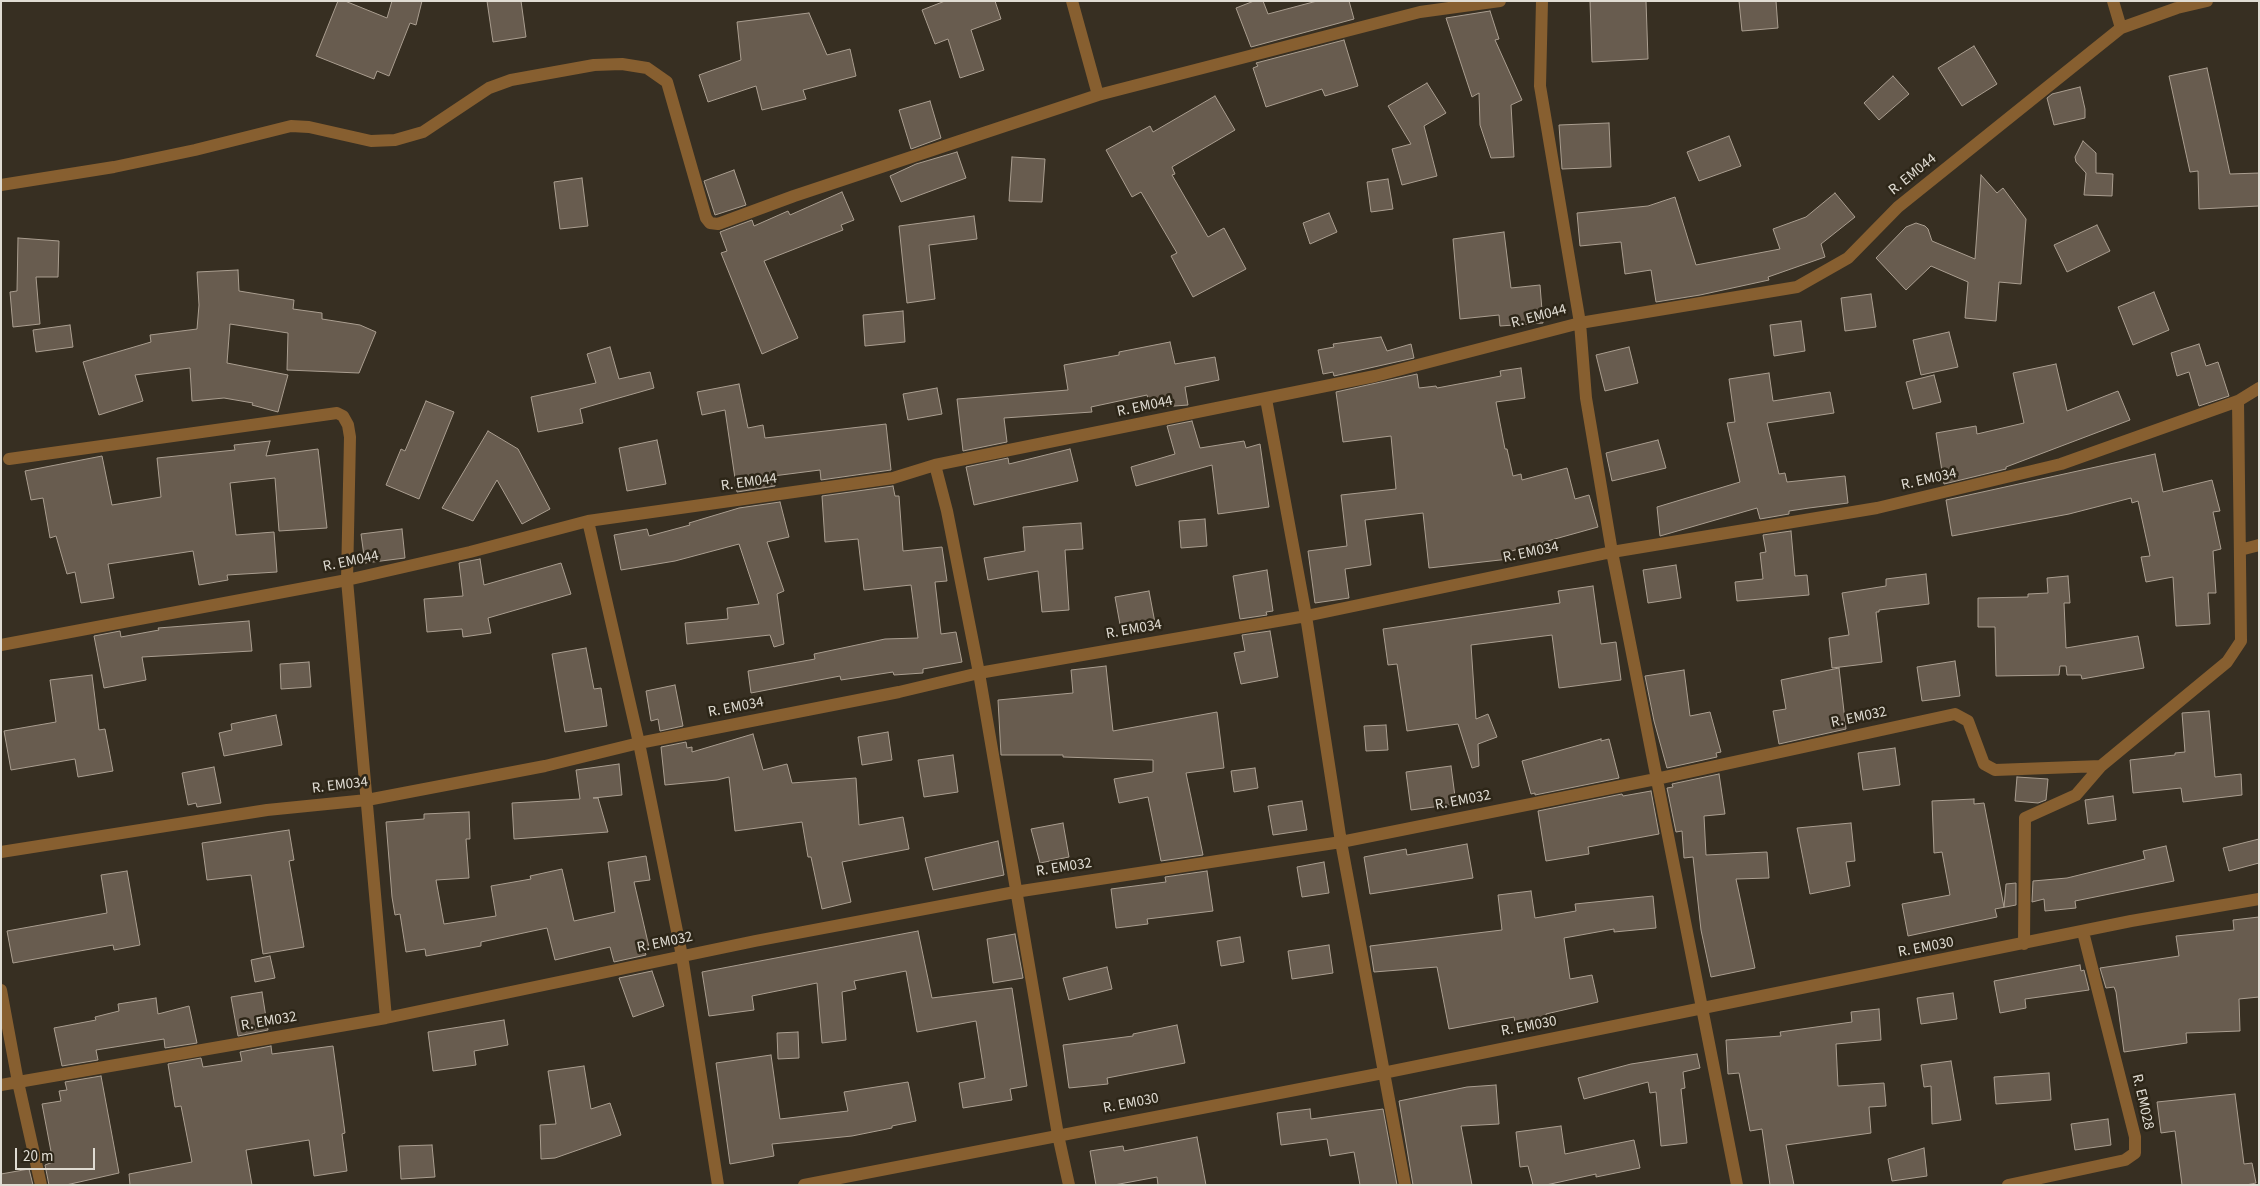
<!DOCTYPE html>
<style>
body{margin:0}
#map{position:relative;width:2260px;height:1186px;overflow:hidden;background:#372f22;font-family:"Source Sans 3",sans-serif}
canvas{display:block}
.frame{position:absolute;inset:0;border:2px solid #e0dcd3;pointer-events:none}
.scale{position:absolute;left:15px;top:1148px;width:80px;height:22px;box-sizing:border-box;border:2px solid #e0dcd3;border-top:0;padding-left:6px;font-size:15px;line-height:18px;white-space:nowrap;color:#e0dcd3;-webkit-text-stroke:4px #2d2618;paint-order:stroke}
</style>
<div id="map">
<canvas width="2260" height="1186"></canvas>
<div class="frame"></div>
<div class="scale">20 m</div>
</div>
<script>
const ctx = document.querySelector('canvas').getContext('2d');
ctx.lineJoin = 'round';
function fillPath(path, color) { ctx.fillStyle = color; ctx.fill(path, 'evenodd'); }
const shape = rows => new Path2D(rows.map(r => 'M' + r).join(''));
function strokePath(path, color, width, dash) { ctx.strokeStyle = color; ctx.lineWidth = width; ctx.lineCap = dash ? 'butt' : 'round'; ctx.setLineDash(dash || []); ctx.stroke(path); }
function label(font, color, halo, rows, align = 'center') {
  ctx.font = font + ' "Source Sans 3",sans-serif'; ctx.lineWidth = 5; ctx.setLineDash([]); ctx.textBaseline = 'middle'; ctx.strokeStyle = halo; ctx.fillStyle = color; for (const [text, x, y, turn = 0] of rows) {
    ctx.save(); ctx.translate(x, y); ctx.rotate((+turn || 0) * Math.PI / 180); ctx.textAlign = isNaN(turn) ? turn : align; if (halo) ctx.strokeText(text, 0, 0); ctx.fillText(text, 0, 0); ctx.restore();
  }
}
const building = shape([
 [338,1,345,1,387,18,392,1,422,1,416,25,410,23,389,76,377,71,374,79,316,56,338,1],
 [487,1,521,1,526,37,493,42,487,1],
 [945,1,995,1,1001,19,971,30,984,70,960,78,948,39,935,44,922,10,945,1],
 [1254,1,1263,1,1268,14,1317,1,1349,1,1354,19,1251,47,1236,8,1254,1],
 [1590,1,1646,1,1648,59,1592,62,1590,1],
 [1739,1,1776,1,1778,28,1742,31,1739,1],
 [1490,11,1499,39,1495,40,1522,100,1511,105,1514,157,1491,158,1480,125,1479,93,1472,97,1446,18,1490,11],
 [809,13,827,55,850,49,856,76,803,90,806,99,762,110,756,86,708,102,699,75,741,60,737,22,809,13],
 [1344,40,1358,86,1325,96,1322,89,1266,107,1253,68,1258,66,1256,63,1344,40],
 [1974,46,1997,84,1962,106,1938,68,1974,46],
 [2207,68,2230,174,2259,173,2259,206,2199,209,2198,171,2190,172,2169,76,2207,68],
 [1893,76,1909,94,1879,120,1864,103,1893,76],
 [1427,83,1446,113,1424,126,1437,176,1402,185,1392,149,1411,144,1388,106,1427,83],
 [2080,87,2085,109,2085,118,2054,125,2047,98,2052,94,2080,87],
 [1215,96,1235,130,1172,167,1175,174,1172,175,1208,237,1224,228,1246,269,1193,297,1171,256,1177,253,1141,192,1132,197,1106,150,1150,126,1153,132,1215,96],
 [930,101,941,138,911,149,899,110,930,101],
 [1609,123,1611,167,1562,169,1559,125,1609,123],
 [1729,136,1741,166,1699,181,1687,152,1729,136],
 [2083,141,2096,153,2096,173,2113,174,2112,196,2084,195,2086,173,2076,162,2075,157,2083,141],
 [957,152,966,178,901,202,890,176,916,164,957,152],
 [1012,157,1045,159,1042,202,1009,201,1012,157],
 [734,170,746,205,715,215,704,181,734,170],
 [1981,175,1997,193,2003,188,2026,219,2021,284,1999,282,1996,321,1965,318,1968,282,1931,266,1906,290,1876,258,1906,227,1916,223,1925,226,1928,229,1932,241,1975,259,1981,175],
 [582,178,588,226,560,229,554,182,582,178],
 [1388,179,1393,209,1371,212,1367,182,1388,179],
 [842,192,854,220,841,225,843,230,764,261,798,338,762,354,721,253,727,251,720,232,752,220,754,226,788,211,790,215,842,192],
 [1835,193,1855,217,1821,244,1825,257,1768,277,1769,280,1700,295,1656,302,1651,270,1625,274,1621,242,1580,246,1577,213,1648,206,1675,197,1696,265,1780,249,1773,229,1806,217,1835,193],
 [1329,213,1337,232,1310,244,1303,223,1329,213],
 [974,216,977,239,929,245,935,299,907,303,899,226,974,216],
 [2097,225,2110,251,2067,272,2054,245,2097,225],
 [1504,232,1511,288,1540,285,1543,323,1500,326,1499,315,1460,319,1453,239,1504,232],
 [18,238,59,241,58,277,36,277,40,324,13,327,10,292,17,291,18,238],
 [238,270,239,291,294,300,293,309,322,313,322,319,360,325,376,332,359,373,287,370,288,333,230,324,227,363,288,375,278,412,252,405,253,403,224,398,192,401,190,368,135,375,143,401,99,415,83,362,151,342,150,335,197,329,199,305,197,272,238,270],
 [2154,292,2169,330,2133,345,2118,307,2154,292],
 [1871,294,1876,327,1845,331,1841,298,1871,294],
 [903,311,905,342,865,346,863,315,903,311],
 [1801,321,1805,351,1774,356,1770,325,1801,321],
 [70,325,73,347,36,352,33,330,70,325],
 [1949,332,1958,367,1921,375,1913,340,1949,332],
 [1381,337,1387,351,1411,344,1414,358,1334,376,1333,372,1323,374,1318,350,1334,347,1333,344,1381,337],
 [1170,342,1175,364,1215,357,1219,380,1185,387,1188,405,1161,407,1161,404,1150,406,1147,395,1091,407,1092,412,1004,418,1007,442,963,451,957,399,1068,390,1064,365,1119,355,1119,352,1170,342],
 [2199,344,2206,366,2218,362,2229,396,2199,406,2189,372,2177,376,2171,353,2199,344],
 [610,347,619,379,650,372,654,388,580,409,583,423,538,432,531,397,596,383,587,354,610,347],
 [1629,347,1638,383,1605,391,1596,355,1629,347],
 [2056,364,2067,411,2118,391,2130,420,2006,467,2006,469,1944,484,1936,433,1976,426,1977,434,2024,423,2013,373,2056,364],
 [1521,368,1525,398,1496,402,1505,449,1507,449,1513,476,1521,474,1522,480,1567,468,1575,499,1589,495,1598,527,1508,552,1509,559,1429,568,1423,513,1365,520,1371,565,1345,569,1349,598,1315,603,1308,551,1347,546,1341,495,1396,489,1391,436,1343,442,1336,392,1417,374,1419,388,1436,386,1437,388,1501,376,1500,371,1521,368],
 [1769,373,1773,401,1830,392,1834,413,1767,423,1779,474,1785,473,1787,482,1845,476,1848,503,1809,508,1789,511,1789,514,1760,519,1757,508,1660,536,1657,507,1740,482,1727,423,1735,422,1729,379,1769,373],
 [1934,375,1941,402,1913,409,1906,382,1934,375],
 [739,384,748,428,763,425,765,438,886,424,891,470,821,480,820,470,773,476,775,486,737,492,725,410,702,415,697,392,739,384],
 [937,388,942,414,908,420,903,394,937,388],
 [426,401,454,412,419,499,386,485,401,449,405,451,426,401],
 [1192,421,1200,448,1244,441,1246,448,1260,444,1269,507,1218,514,1212,465,1136,486,1131,467,1175,454,1167,426,1192,421],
 [488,431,518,449,550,509,522,524,497,480,473,521,442,508,488,431],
 [657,440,666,484,627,491,619,448,657,440],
 [1658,440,1666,468,1612,481,1606,453,1658,440],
 [270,441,266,456,318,449,327,528,279,531,275,478,230,483,236,535,274,532,277,572,227,575,228,580,199,585,193,551,108,564,114,598,81,603,75,572,67,574,56,536,50,538,43,498,31,500,25,471,102,456,112,505,161,497,157,458,235,450,234,445,270,441],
 [1070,449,1078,481,974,505,966,467,1008,458,1009,464,1070,449],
 [2155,454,2163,492,2212,480,2220,511,2213,512,2221,549,2213,551,2216,593,2208,593,2210,624,2176,626,2173,577,2146,582,2141,557,2150,556,2138,501,2132,503,2131,498,2069,514,1952,536,1946,500,2155,454],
 [893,486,895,496,899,496,903,551,942,547,947,581,935,582,941,634,956,632,962,662,923,669,923,673,894,675,893,672,841,680,840,676,751,693,748,671,815,659,814,654,885,639,918,638,911,585,864,590,858,539,825,542,822,496,893,486],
 [780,502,789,537,767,542,784,591,777,594,784,644,774,647,770,635,687,644,685,623,728,619,727,608,759,604,739,544,675,561,621,570,614,535,647,529,649,536,690,525,689,523,739,508,780,502],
 [1205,519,1207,546,1181,548,1179,521,1205,519],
 [1081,523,1083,549,1065,550,1069,610,1042,612,1038,571,988,580,984,558,1025,551,1023,527,1081,523],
 [402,529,405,558,365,563,361,534,402,529],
 [1791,531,1795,576,1807,575,1809,595,1737,601,1735,582,1763,579,1760,553,1766,552,1763,535,1791,531],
 [480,559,484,585,561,563,571,594,488,618,491,633,463,637,462,629,427,632,424,599,463,596,459,563,480,559],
 [1676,565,1681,598,1648,603,1643,570,1676,565],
 [1267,570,1273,611,1266,612,1267,615,1240,619,1233,576,1267,570],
 [1926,574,1929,604,1879,610,1879,612,1876,612,1882,662,1832,668,1829,638,1849,635,1842,593,1886,586,1886,579,1926,574],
 [2068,576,2070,603,2064,603,2066,648,2138,636,2144,668,2082,679,2081,675,2067,675,2066,666,2060,666,2059,675,1996,676,1995,627,1978,627,1978,598,2028,597,2028,594,2048,593,2047,578,2068,576],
 [1593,586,1601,644,1616,642,1621,680,1559,688,1552,635,1471,645,1476,719,1488,714,1497,737,1478,744,1479,766,1472,768,1458,724,1407,731,1397,664,1388,665,1383,629,1560,603,1558,591,1593,586],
 [1149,591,1155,623,1121,630,1115,597,1149,591],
 [249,621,252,651,142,657,146,680,104,688,94,636,120,631,121,637,159,630,158,628,249,621],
 [1270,631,1278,677,1241,684,1234,653,1245,651,1242,635,1270,631],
 [586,648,594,689,601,688,607,726,565,732,552,654,586,648],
 [1955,661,1960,696,1922,701,1917,667,1955,661],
 [309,662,311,687,281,689,280,664,309,662],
 [1106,666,1113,731,1217,712,1224,768,1186,773,1203,855,1161,861,1148,797,1119,803,1114,779,1153,772,1153,760,1063,757,1063,755,1001,755,998,700,1073,693,1071,670,1106,666],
 [1839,668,1846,729,1779,744,1773,711,1786,709,1781,680,1839,668],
 [1684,670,1690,716,1710,712,1721,752,1716,753,1717,757,1667,768,1654,721,1645,676,1684,670],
 [92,675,99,730,105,729,113,771,78,777,75,759,11,770,4,731,56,722,50,680,92,675],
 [675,685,683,726,660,731,658,719,651,721,646,691,675,685],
 [2209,711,2215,777,2241,774,2242,795,2183,802,2181,788,2133,793,2130,760,2175,755,2175,753,2185,752,2182,713,2209,711],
 [276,715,282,745,224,756,219,733,232,730,231,724,276,715],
 [1386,725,1388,750,1366,751,1364,726,1386,725],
 [888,732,892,760,862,765,858,737,888,732],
 [753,734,763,770,787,764,792,783,856,778,859,825,903,817,909,849,842,862,851,902,822,909,811,857,808,857,802,822,735,831,729,777,717,780,665,785,661,747,686,742,687,748,692,747,692,752,753,734],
 [1601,739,1601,741,1609,739,1619,778,1535,795,1535,793,1531,794,1522,761,1601,739],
 [1895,748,1900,785,1863,790,1858,753,1895,748],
 [953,755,958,792,924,797,918,760,953,755],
 [619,764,622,795,593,798,598,798,608,832,514,839,512,803,580,799,576,770,619,764],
 [1451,766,1456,804,1411,810,1406,772,1451,766],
 [214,767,221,803,197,807,196,803,188,805,182,773,214,767],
 [1255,768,1258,788,1234,792,1231,771,1255,768],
 [1719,774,1725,814,1704,816,1706,855,1767,852,1769,878,1736,879,1755,968,1711,977,1701,930,1693,857,1684,858,1682,831,1676,832,1667,788,1673,787,1672,784,1719,774],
 [2017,777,2048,779,2046,800,2038,803,2015,801,2017,777],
 [1651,791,1659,834,1588,847,1589,854,1546,861,1538,811,1622,794,1623,796,1651,791],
 [2113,796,2116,820,2088,824,2085,800,2113,796],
 [1974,799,1974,804,1984,803,2004,907,2006,884,2016,883,2016,905,1995,909,1997,917,1908,936,1902,904,1950,895,1942,852,1934,853,1932,801,1974,799],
 [1302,801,1307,830,1273,835,1268,806,1302,801],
 [469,812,470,839,466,839,469,878,436,880,444,924,496,916,491,886,531,879,530,876,562,869,574,921,615,912,608,862,646,856,650,880,634,882,649,947,644,948,646,955,614,962,610,947,555,960,547,928,481,942,481,946,426,956,425,949,406,952,400,914,395,915,392,897,386,822,424,819,424,814,469,812],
 [1063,823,1069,857,1040,863,1031,829,1063,823],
 [1851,823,1855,861,1846,862,1850,886,1810,894,1797,828,1851,823],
 [289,830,294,860,289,861,304,947,263,954,251,875,207,880,202,843,289,830],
 [2259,839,2259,863,2229,871,2223,848,2259,839],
 [998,841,1004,875,933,890,925,858,998,841],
 [1467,844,1473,878,1370,894,1364,857,1406,849,1407,855,1467,844],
 [2166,846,2174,881,2075,901,2076,908,2045,911,2044,899,2032,902,2033,881,2067,878,2145,859,2143,851,2166,846],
 [1324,862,1329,893,1302,897,1297,867,1324,862],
 [127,871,140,945,114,950,113,945,13,963,7,931,107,913,101,875,127,871],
 [1207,871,1213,911,1147,919,1148,924,1116,928,1111,889,1166,882,1165,877,1207,871],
 [1531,891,1535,918,1576,911,1575,904,1653,896,1656,928,1614,932,1614,929,1564,938,1570,979,1592,975,1598,1002,1546,1014,1547,1021,1516,1027,1514,1017,1449,1029,1437,967,1374,972,1370,946,1502,930,1498,895,1531,891],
 [2259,917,2259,997,2239,999,2240,1031,2186,1033,2187,1043,2124,1052,2116,992,2114,987,2106,988,2100,968,2179,956,2176,936,2234,930,2233,920,2259,917],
 [918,931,932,998,1012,988,1027,1086,1010,1089,1012,1100,963,1108,959,1083,985,1078,976,1021,917,1032,906,971,854,981,856,989,842,992,846,1040,822,1043,817,983,752,996,754,1010,709,1016,702,972,918,931],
 [1015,934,1023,978,993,983,987,939,1015,934],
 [1240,937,1244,962,1221,966,1217,941,1240,937],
 [1329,945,1333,973,1292,979,1288,951,1329,945],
 [270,956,275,978,255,982,251,960,270,956],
 [2080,965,2081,971,2084,970,2089,990,2025,999,2026,1008,2000,1013,1994,981,2080,965],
 [1107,967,1112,989,1069,1000,1063,978,1107,967],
 [652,971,664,1006,633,1017,619,978,652,971],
 [262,992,268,1030,238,1036,231,997,262,992],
 [1953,993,1957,1019,1921,1024,1917,998,1953,993],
 [156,998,158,1014,189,1006,197,1043,165,1048,164,1039,96,1050,98,1060,62,1066,54,1028,96,1020,95,1017,119,1011,118,1004,156,998],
 [1879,1009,1881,1040,1836,1044,1838,1086,1884,1083,1886,1106,1869,1107,1871,1133,1786,1145,1794,1185,1770,1185,1762,1129,1750,1131,1739,1073,1728,1074,1726,1040,1781,1036,1780,1032,1852,1022,1851,1012,1879,1009],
 [504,1020,508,1045,474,1051,476,1065,433,1071,428,1032,504,1020],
 [1177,1025,1185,1063,1107,1078,1108,1084,1069,1088,1063,1045,1133,1036,1133,1034,1177,1025],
 [798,1032,799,1058,778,1059,777,1033,798,1032],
 [271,1046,272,1054,333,1046,345,1133,342,1134,347,1171,314,1176,309,1140,246,1150,252,1185,130,1185,129,1174,192,1162,181,1106,175,1107,168,1064,201,1058,203,1067,242,1061,240,1052,271,1046],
 [1697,1054,1700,1068,1683,1072,1685,1088,1681,1089,1687,1143,1661,1146,1656,1092,1650,1093,1648,1082,1584,1099,1578,1078,1631,1064,1697,1054],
 [771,1055,780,1119,848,1111,844,1092,908,1082,916,1121,892,1126,892,1128,852,1136,772,1144,774,1156,730,1164,716,1063,771,1055],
 [1951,1061,1961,1120,1932,1124,1931,1086,1924,1087,1921,1065,1951,1061],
 [584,1066,591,1109,610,1103,621,1135,555,1158,541,1159,540,1125,556,1124,548,1071,584,1066],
 [2049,1073,2051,1100,1996,1104,1994,1077,2049,1073],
 [101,1076,119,1173,66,1185,49,1185,45,1165,53,1162,42,1104,61,1101,59,1091,67,1090,65,1082,101,1076],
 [1496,1085,1499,1124,1461,1126,1472,1185,1413,1185,1399,1101,1467,1087,1496,1085],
 [2235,1094,2244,1164,2252,1163,2256,1183,2246,1185,2182,1185,2175,1131,2161,1133,2157,1102,2235,1094],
 [1310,1109,1311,1119,1383,1109,1397,1185,1360,1185,1354,1152,1330,1156,1327,1139,1281,1145,1277,1113,1310,1109],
 [2108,1119,2111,1145,2075,1150,2071,1124,2108,1119],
 [1561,1126,1565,1154,1634,1140,1640,1168,1596,1177,1596,1174,1546,1185,1533,1185,1528,1166,1520,1167,1516,1132,1561,1126],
 [1197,1137,1206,1185,1158,1185,1157,1177,1114,1185,1096,1185,1090,1151,1123,1146,1124,1151,1197,1137],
 [432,1145,435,1177,401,1179,399,1146,432,1145],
 [1924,1148,1927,1176,1892,1181,1888,1159,1924,1148],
 [29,1169,33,1185,1,1185,1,1174,29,1169]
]);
const minor = shape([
 [1072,1,1098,95],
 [1542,1,1540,86,1580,323,1586,398,1612,552,1737,1185],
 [2113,1,2121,28],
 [1,185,114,167,195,150,291,126,309,127,371,141,395,140,423,132,489,88,511,80,594,65,622,64,647,68,667,82,706,218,710,223,718,224,794,196,1098,95,1420,12,1500,1],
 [1266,399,1306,616,1341,842,1405,1185],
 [9,459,337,413,343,416,348,425,350,437,347,580,386,1018],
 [935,465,947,511,979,673,1058,1135,1069,1185],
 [588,521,639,743,682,956,718,1185],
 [2240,550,2259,545],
 [1,645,347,580,470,552,588,521,893,478,935,465,1375,376,1580,323,1797,287,1848,258,1898,207,2121,28,2177,8,2207,1],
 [1,852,267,810,367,800,545,766,639,743,899,692,979,673,1306,616,1612,552,1877,508,2061,464,2238,401,2259,388],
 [2024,944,2025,818,2076,795,2101,766,2227,662,2241,641,2238,401],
 [1,990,18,1082,41,1185],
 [1,1085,386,1018,755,941,1015,892,1341,842,1656,779,1955,714,1968,721,1984,764,1995,770,2101,766],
 [804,1185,1383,1073,2131,921,2259,899],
 [2008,1185,2125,1160,2135,1153,2135,1137,2083,932]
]);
const streetNames = [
 ["R. EM044",1913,175,-39],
 ["R. EM044",1539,317,-15],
 ["R. EM044",1145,407,-12],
 ["R. EM034",1929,480,-13],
 ["R. EM044",749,483,-8],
 ["R. EM034",1531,553,-12],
 ["R. EM044",351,562,-12],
 ["R. EM034",1134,630,-10],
 ["R. EM034",736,708,-11],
 ["R. EM032",1859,718,-12],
 ["R. EM034",340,786,-7],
 ["R. EM032",1463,801,-11],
 ["R. EM032",1064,868,-9],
 ["R. EM032",665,943,-12],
 ["R. EM030",1926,948,-11],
 ["R. EM032",269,1022,-10],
 ["R. EM030",1529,1027,-11],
 ["R. EM028",2142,1102,77],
 ["R. EM030",1131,1104,-11]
];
fillPath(building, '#685c4f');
strokePath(building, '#aa9e90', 1);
strokePath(minor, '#875f30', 12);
label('15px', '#e0dcd3', '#2d2618', streetNames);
</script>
